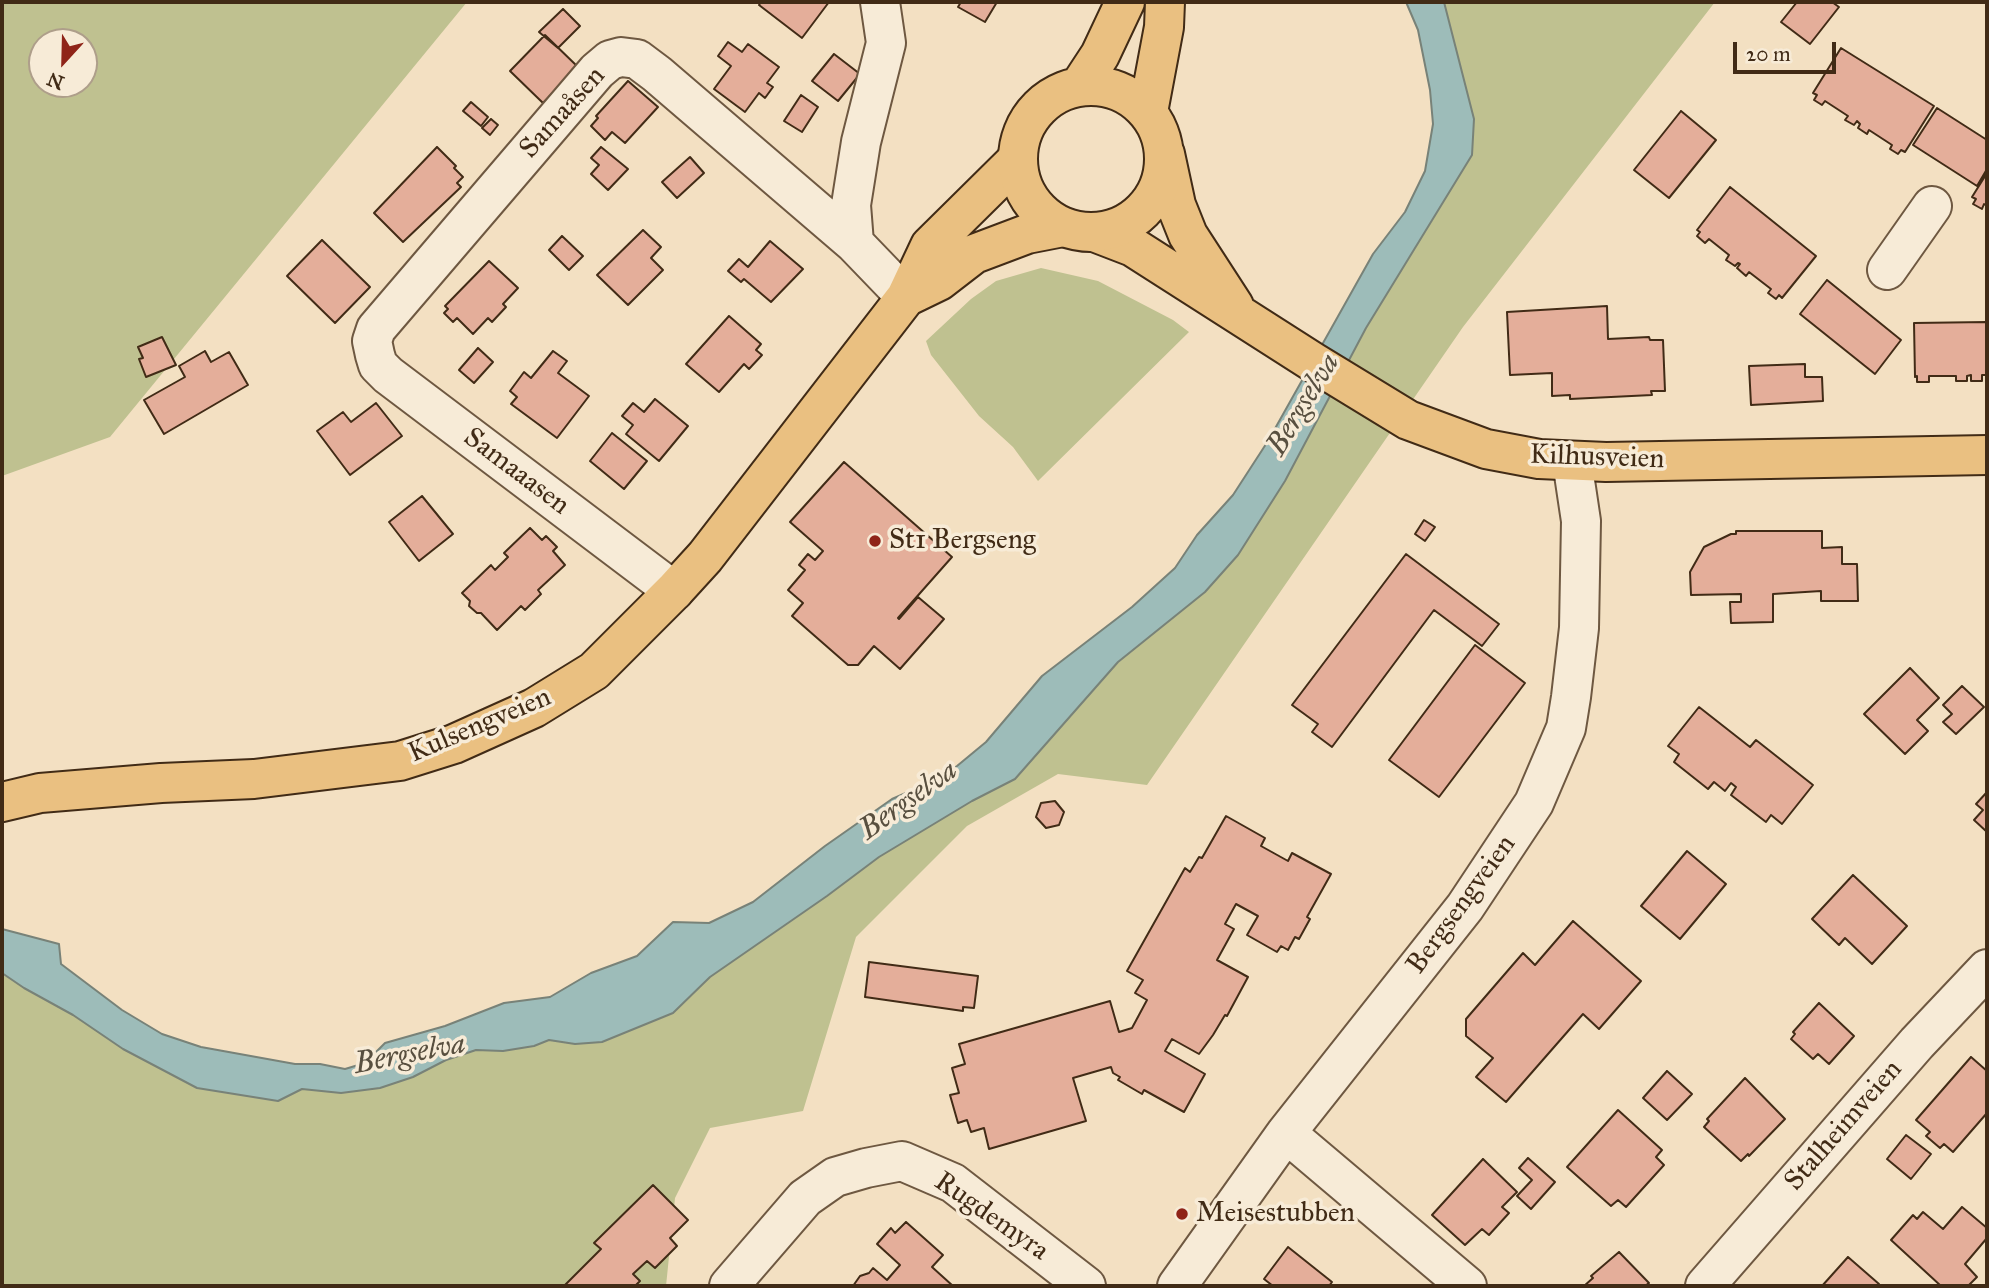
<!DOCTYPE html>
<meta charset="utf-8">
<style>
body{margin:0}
#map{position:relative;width:1989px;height:1288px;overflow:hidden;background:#f3e0c2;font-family:"IM FELL Great Primer",serif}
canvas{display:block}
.frame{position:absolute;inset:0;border:4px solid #412b16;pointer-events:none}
.north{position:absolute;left:28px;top:28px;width:70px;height:70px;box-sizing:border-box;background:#f7ebd7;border:2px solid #ae9e8a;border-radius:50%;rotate:202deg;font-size:19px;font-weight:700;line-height:28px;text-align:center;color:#412b16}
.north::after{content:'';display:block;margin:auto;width:24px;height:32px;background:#8f2418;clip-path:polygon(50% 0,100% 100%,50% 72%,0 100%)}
.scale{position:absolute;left:1733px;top:42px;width:103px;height:32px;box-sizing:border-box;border:4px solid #412b16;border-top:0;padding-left:9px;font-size:21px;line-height:24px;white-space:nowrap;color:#412b16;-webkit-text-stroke:5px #f7ebd7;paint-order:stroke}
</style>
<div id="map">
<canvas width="1989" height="1288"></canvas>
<div class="frame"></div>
<div class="north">N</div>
<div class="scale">20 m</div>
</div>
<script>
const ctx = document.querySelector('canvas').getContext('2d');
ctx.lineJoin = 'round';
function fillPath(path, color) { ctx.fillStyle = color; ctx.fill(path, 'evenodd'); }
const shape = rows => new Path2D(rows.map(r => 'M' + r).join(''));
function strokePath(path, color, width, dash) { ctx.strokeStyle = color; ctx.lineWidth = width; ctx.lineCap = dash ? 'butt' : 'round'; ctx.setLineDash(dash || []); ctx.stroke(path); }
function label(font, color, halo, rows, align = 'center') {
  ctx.font = font + ' "IM FELL Great Primer",serif'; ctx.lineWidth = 7; ctx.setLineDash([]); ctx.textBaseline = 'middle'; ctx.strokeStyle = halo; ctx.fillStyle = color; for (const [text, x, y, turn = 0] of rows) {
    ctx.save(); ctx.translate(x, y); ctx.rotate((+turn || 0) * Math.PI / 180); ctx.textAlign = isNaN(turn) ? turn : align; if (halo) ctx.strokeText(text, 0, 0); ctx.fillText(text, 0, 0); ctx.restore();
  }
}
const green = shape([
 [2,2,467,2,110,437,2,476],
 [42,42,84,42,84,84,42,84],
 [1444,2,1715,2,1463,327,1147,785,1058,774,967,826,856,937,803,1111,710,1128,675,1198,666,1286,2,1286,2,973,24,988,73,1015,123,1049,154,1064,278,1101,302,1089,341,1093,413,1077,446,1060,476,1050,503,1051,534,1046,549,1040,575,1044,673,1013,710,977,827,896,879,857,972,801,1015,779,1118,662,1152,634,1285,481,1366,328,1438,211,1474,119],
 [1041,268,1098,281,1173,320,1189,332,1038,481,1013,447,979,416,931,355,926,341,971,299,996,281]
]);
const water = shape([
 [1406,2,1444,2,1474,119,1472,155,1366,328,1285,481,1238,555,1205,592,1118,662,1015,779,972,801,879,857,827,896,710,977,673,1013,602,1042,575,1044,549,1040,534,1046,503,1051,476,1050,446,1060,413,1077,380,1088,341,1093,302,1089,278,1101,197,1088,123,1049,73,1015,24,988,2,973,2,929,59,944,61,964,122,1010,162,1034,201,1047,295,1064,320,1064,345,1069,365,1063,385,1043,445,1026,504,1003,550,997,591,973,637,956,673,922,709,923,753,902,825,846,892,799,931,782,957,766,986,742,1042,676,1132,607,1175,568,1197,535,1233,495,1268,441,1373,254,1405,212,1425,171,1433,124,1430,90,1418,30,1406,2]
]);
const building = shape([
 [761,2,829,2,802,38,759,5,761,2],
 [961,2,997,2,985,22,958,7,961,2],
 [1797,2,1832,2,1839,7,1810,44,1781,22,1797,2],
 [563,9,580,26,558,48,539,32,563,9],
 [545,35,578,67,543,103,510,71,545,35],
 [728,42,742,52,748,44,779,67,767,83,773,87,765,98,759,93,745,112,714,89,731,66,718,56,728,42],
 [1841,48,1934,106,1905,152,1901,150,1898,154,1890,149,1892,145,1869,130,1867,134,1858,128,1860,124,1857,121,1854,125,1845,120,1848,116,1825,101,1822,105,1814,100,1817,95,1813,93,1841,48],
 [834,54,860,74,838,101,812,81,834,54],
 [628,81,658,107,625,143,612,132,605,140,591,126,598,118,596,116,628,81],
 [801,95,818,107,802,132,784,121,801,95],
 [471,102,488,117,481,126,463,111,471,102],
 [1937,108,1987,140,1987,169,1977,186,1913,145,1937,108],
 [1681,111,1716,140,1669,198,1634,170,1681,111],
 [491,119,498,125,490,135,482,128,491,119],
 [437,147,456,166,454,168,463,177,457,183,461,187,403,242,374,213,437,147],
 [601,147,628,169,608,190,591,174,599,165,591,158,601,147],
 [690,157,704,173,677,198,662,182,690,157],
 [1987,173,1987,206,1984,204,1982,209,1973,204,1976,199,1972,197,1987,173],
 [1730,187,1816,256,1782,298,1779,295,1776,299,1768,293,1771,289,1749,272,1746,276,1737,268,1740,264,1738,263,1735,266,1726,260,1729,255,1709,239,1705,243,1697,236,1700,232,1697,230,1730,187],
 [643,230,661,247,651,258,663,270,628,305,597,275,643,230],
 [562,236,583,256,569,270,549,250,562,236],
 [322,240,370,287,335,323,287,276,322,240],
 [770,241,803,269,771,302,744,279,741,282,728,271,739,259,748,267,770,241],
 [489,261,518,288,503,304,506,307,492,322,488,318,473,334,457,318,453,322,444,313,448,309,445,306,489,261],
 [1827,280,1901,340,1875,374,1800,314,1827,280],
 [1607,306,1608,339,1649,337,1650,340,1663,340,1665,391,1651,391,1652,395,1570,399,1570,395,1552,396,1552,373,1510,375,1507,312,1607,306],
 [729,316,761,344,756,350,762,355,749,369,744,364,719,392,686,364,729,316],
 [1987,322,1987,375,1982,375,1982,381,1971,381,1971,375,1967,376,1967,381,1956,381,1956,376,1929,376,1929,382,1917,382,1917,376,1915,377,1914,323,1987,322],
 [162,337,176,365,146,377,139,359,143,358,138,347,162,337],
 [478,348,493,362,474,383,459,370,478,348],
 [205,351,211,362,229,352,248,385,164,434,144,400,185,377,179,366,205,351],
 [553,351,567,361,558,373,589,396,557,438,511,404,517,397,510,391,524,372,531,378,553,351],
 [1805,364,1805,377,1822,377,1823,401,1751,405,1749,366,1805,364],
 [655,399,688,426,659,461,626,434,633,425,622,416,633,403,644,412,655,399],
 [376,403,402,436,350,475,317,431,343,412,351,422,376,403],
 [612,433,647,461,624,489,590,461,612,433],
 [844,462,952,557,898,618,899,619,918,597,944,619,900,669,874,646,858,665,848,665,792,616,803,603,788,590,805,570,799,565,808,554,815,560,823,551,790,522,844,462],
 [422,496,453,534,419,561,389,522,422,496],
 [1424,520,1435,527,1425,541,1415,534,1424,520],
 [530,528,542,540,546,536,557,547,553,551,565,565,538,590,541,594,525,610,521,606,497,630,481,613,477,613,469,606,470,601,462,593,491,565,495,570,508,557,504,553,530,528],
 [1736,531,1822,531,1822,548,1842,547,1842,564,1857,564,1858,601,1821,601,1821,591,1773,594,1773,622,1731,623,1730,602,1741,602,1741,594,1691,595,1690,572,1704,547,1731,534,1736,534,1736,531],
 [1406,554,1499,624,1482,646,1434,610,1332,747,1312,732,1318,724,1292,705,1406,554],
 [1475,645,1525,683,1439,797,1389,760,1475,645],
 [1910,668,1939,698,1917,720,1928,731,1905,754,1864,714,1910,668],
 [1962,686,1984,707,1956,734,1943,722,1952,714,1943,705,1962,686],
 [1699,707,1750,747,1756,740,1813,785,1782,824,1771,815,1766,822,1731,795,1736,787,1731,783,1725,791,1714,782,1708,789,1674,762,1679,754,1668,746,1699,707],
 [1987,792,1987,832,1974,820,1983,810,1976,804,1987,792],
 [1055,801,1064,812,1059,825,1046,828,1036,817,1041,803,1055,801],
 [1226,816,1265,838,1261,846,1288,861,1292,853,1331,874,1307,917,1310,919,1299,939,1295,937,1288,950,1281,946,1277,952,1247,935,1258,916,1236,904,1225,924,1234,929,1217,960,1248,977,1227,1016,1225,1015,1213,1035,1199,1054,1172,1039,1165,1051,1205,1074,1184,1112,1144,1090,1142,1094,1118,1080,1120,1077,1113,1073,1111,1067,1073,1078,1086,1121,989,1149,984,1128,971,1132,967,1120,958,1123,950,1095,959,1093,952,1068,965,1064,959,1044,1110,1001,1119,1032,1132,1028,1147,1000,1135,993,1143,980,1127,971,1185,868,1190,872,1199,857,1202,858,1226,816],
 [1687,851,1726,884,1680,939,1641,906,1687,851],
 [1853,875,1907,926,1872,964,1845,938,1839,945,1812,919,1853,875],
 [1573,921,1641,981,1599,1029,1583,1014,1506,1102,1476,1077,1493,1058,1466,1036,1466,1019,1523,953,1535,965,1573,921],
 [869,962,978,976,974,1008,963,1007,963,1011,865,997,869,962],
 [1819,1003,1854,1036,1829,1064,1818,1054,1813,1059,1791,1039,1795,1034,1793,1032,1819,1003],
 [1971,1057,1987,1071,1987,1113,1953,1152,1944,1144,1940,1148,1926,1136,1930,1132,1916,1120,1971,1057],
 [1667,1071,1692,1094,1667,1120,1643,1098,1667,1071],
 [1745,1078,1785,1119,1749,1156,1748,1154,1741,1161,1704,1127,1709,1121,1707,1119,1745,1078],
 [1618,1110,1662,1150,1656,1157,1664,1165,1626,1207,1618,1200,1611,1206,1567,1167,1618,1110],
 [1906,1135,1931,1154,1911,1179,1887,1159,1906,1135],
 [1528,1158,1555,1182,1531,1209,1517,1196,1532,1180,1519,1168,1528,1158],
 [1483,1159,1517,1192,1502,1207,1509,1213,1489,1235,1482,1229,1465,1245,1432,1215,1483,1159],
 [653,1185,688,1220,670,1238,677,1246,655,1268,647,1261,633,1274,640,1281,635,1286,564,1286,601,1249,594,1243,653,1185],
 [1962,1207,1987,1228,1987,1238,1965,1264,1977,1277,1968,1286,1941,1286,1891,1240,1913,1215,1917,1219,1923,1212,1943,1229,1962,1207],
 [906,1222,943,1255,932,1267,953,1286,853,1286,860,1276,869,1273,873,1268,887,1280,900,1265,877,1244,891,1228,895,1233,906,1222],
 [1288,1247,1332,1282,1329,1286,1273,1286,1264,1279,1288,1247],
 [1619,1252,1649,1283,1645,1286,1584,1286,1593,1278,1591,1276,1619,1252],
 [1848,1257,1879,1284,1877,1286,1822,1286,1848,1257]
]);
const minor = shape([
 [854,243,851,205,861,142,886,43,880,2],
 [1887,270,1932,206],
 [674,591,388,375,378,365,375,355,372,341,376,329,597,71,610,60,621,57,637,59,657,74,854,243,906,297],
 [1286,1133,1467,1286],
 [729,1286,805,1198,835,1177,866,1168,902,1161,953,1183,1086,1286],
 [1177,1286,1286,1133,1465,907,1534,803,1566,728,1571,697,1579,628,1581,521,1572,461],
 [1705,1286,1917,1043,1987,969]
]);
const major = shape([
 [1165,154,1176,205,1188,235,1234,306],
 [1094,232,1133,247,1313,362,1408,420,1486,449,1539,459,1606,462,1987,455],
 [906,297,939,281,974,254,1027,234,1063,227],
 [2,802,40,793,161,783,254,779,400,761,454,744,534,708,594,671,674,591,705,557,906,297,930,246,1018,159]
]);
const highway = shape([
 '1018 159a73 73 0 1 1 146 0a73 73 0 1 1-146 0Z',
 [1079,87,1100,55,1125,2],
 [1148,112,1164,27,1165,2]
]);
const markers = [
 [875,541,7,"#8f2418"],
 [1182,1214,7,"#8f2418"]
];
const streetNames = [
 ["Samaåsen",563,113,-48],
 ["Kilhusveien",1597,458,2],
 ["Samaaasen",516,472,37],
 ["Kulsengveien",480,726,-23],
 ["Bergsengveien",1462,905,-54],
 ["Stalheimveien",1844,1126,-49],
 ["Rugdemyra",991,1217,35]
];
const poiNames = [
 ["St1 Bergseng",889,541],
 ["Meisestubben",1196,1214]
];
const waterNames = [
 ["Bergselva",1304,405,-59],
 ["Bergselva",909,801,-36],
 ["Bergselva",410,1055,-11]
];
fillPath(green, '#bfc190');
fillPath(water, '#9dbcb9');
strokePath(water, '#788278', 2);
fillPath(building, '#e4ae9a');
strokePath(building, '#412b16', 2);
strokePath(minor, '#6e5841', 42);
strokePath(major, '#412b16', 42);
strokePath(highway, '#412b16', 42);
strokePath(minor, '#f7ebd7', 38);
strokePath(major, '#eac081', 38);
strokePath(highway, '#eac081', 38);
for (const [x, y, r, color] of markers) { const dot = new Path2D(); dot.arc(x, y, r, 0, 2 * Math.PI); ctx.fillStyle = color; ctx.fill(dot); strokePath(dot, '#f7ebd7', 2.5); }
label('28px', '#412b16', '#f7ebd7', streetNames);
label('28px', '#412b16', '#f7ebd7', poiNames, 'left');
label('italic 30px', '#584f3f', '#f7ebd7', waterNames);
</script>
